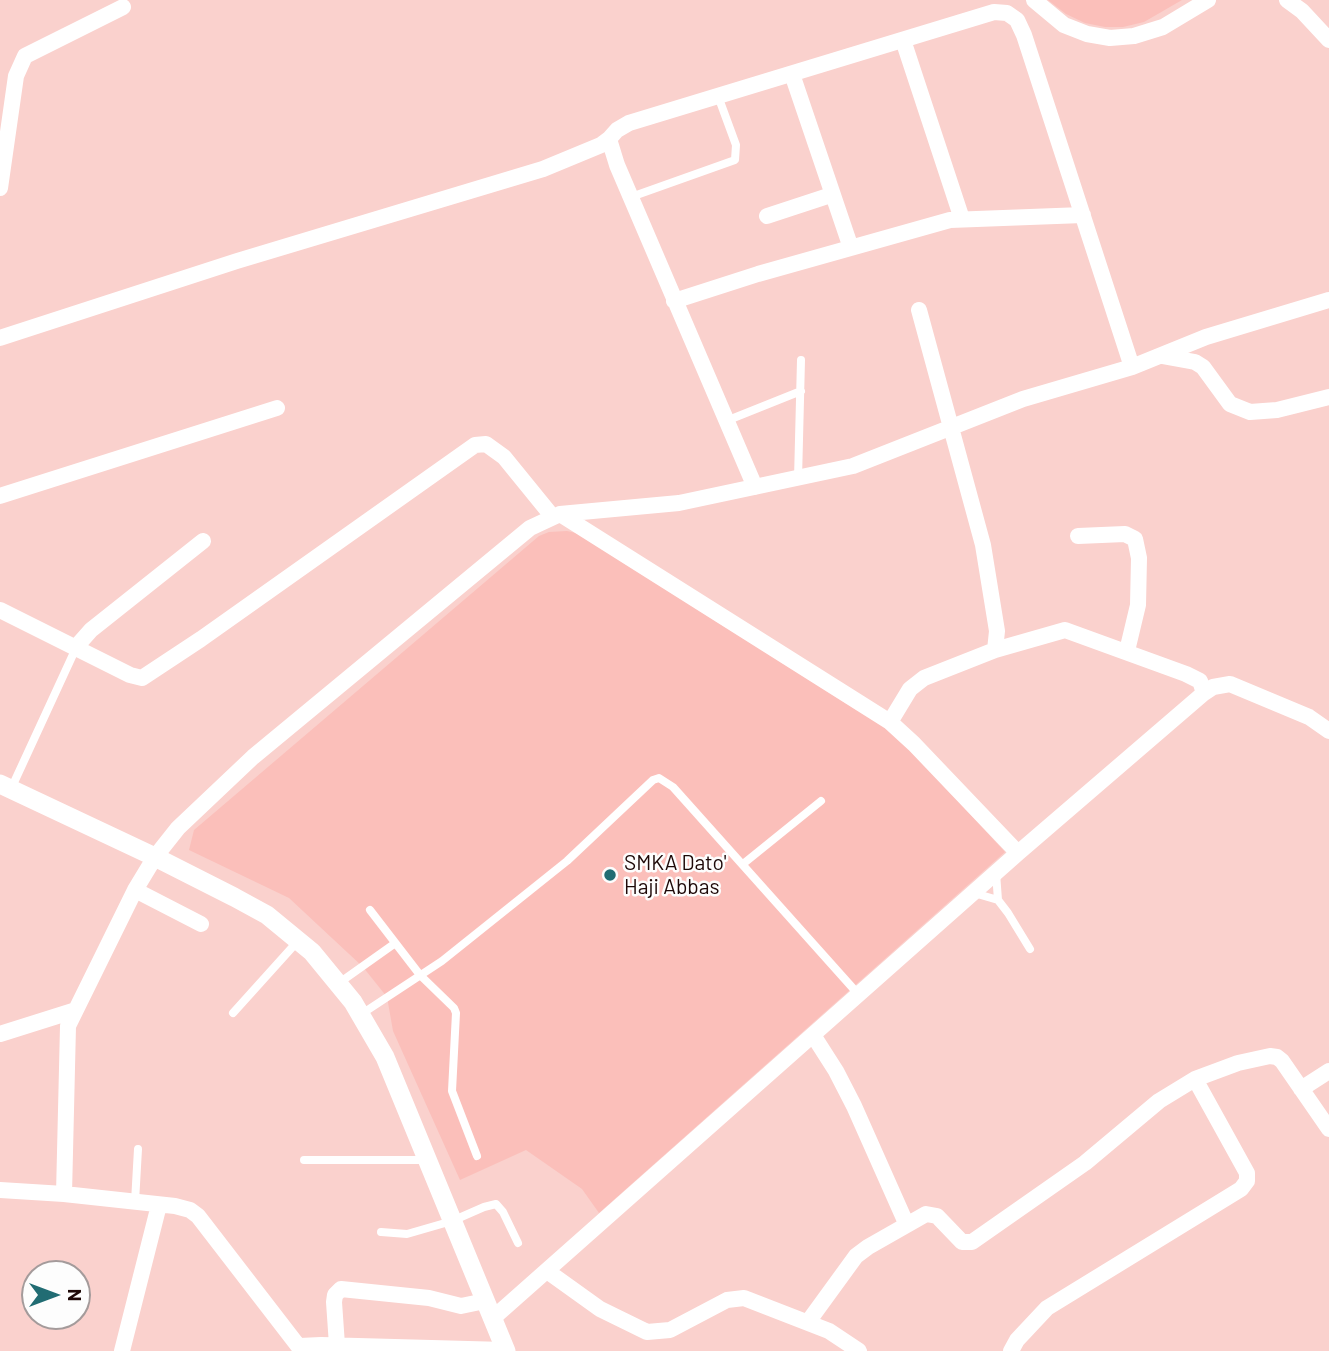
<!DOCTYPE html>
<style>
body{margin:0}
#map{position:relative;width:1329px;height:1351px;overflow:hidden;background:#fad1cd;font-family:Barlow,sans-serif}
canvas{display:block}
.north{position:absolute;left:21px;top:1260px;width:70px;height:70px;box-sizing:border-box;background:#fdfdfd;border:2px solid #a49b9b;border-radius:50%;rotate:90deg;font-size:19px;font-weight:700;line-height:28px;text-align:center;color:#1e0908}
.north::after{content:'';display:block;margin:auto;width:24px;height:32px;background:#216c73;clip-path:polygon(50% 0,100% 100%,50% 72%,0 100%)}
</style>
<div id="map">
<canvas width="1329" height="1351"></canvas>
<div class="north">N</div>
</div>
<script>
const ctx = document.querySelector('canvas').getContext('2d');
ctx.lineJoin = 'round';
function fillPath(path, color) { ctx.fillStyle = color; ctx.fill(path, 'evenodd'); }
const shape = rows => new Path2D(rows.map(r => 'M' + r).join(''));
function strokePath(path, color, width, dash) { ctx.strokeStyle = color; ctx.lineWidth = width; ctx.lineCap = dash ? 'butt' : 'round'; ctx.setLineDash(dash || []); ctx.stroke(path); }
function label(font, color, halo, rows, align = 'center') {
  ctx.font = font + ' Barlow,sans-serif'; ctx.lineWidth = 5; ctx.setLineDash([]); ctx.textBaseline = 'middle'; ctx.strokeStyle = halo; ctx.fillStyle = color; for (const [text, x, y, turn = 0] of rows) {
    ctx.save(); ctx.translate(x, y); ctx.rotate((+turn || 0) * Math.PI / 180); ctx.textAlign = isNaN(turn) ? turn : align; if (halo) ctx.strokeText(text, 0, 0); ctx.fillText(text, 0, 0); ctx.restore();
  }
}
const built = shape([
 [1048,0,1182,0,1144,22,1123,27,1105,27,1085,23,1066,14],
 [567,531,576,533,899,737,1005,852,599,1213,582,1189,526,1150,460,1180,393,1031,387,997,363,967,289,898,189,850,194,830,539,536,549,532]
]);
const service = shape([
 [631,197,735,160,736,145,718,96],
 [726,421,801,391],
 [798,479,801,360],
 [11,789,76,648],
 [743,864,821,801],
 [996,873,998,900],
 [974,893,998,900,1008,913,1030,949],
 [370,910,420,975,454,1008,456,1013,452,1091,477,1156],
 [339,983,394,944],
 [233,1013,297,942],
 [360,1015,442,961,567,861,653,780,659,778,673,787,859,995],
 [304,1160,427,1160],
 [135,1202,138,1149],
 [381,1232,407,1234,452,1221,484,1207,496,1204,503,1212,518,1243]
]);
const minor = shape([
 [1034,0,1064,25,1087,34,1110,38,1134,36,1163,27,1208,0],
 [1287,0,1302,11,1329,40],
 [903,40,962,219],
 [792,74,851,248],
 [0,188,16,76,25,56,123,7],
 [767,216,831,195],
 [674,301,758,274,950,220,1083,215],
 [0,338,237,261,543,169,601,145,609,139],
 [1162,356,1195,362,1203,367,1230,404,1250,412,1277,410,1329,397],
 [755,487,617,165,609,139,617,130,629,123,994,12,1007,13,1017,20,1024,35,1132,367],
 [0,496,277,408],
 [560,514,890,722,914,744,1018,853],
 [1078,536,1125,534,1135,539,1139,558,1138,605,1127,651],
 [0,610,130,675,142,678,201,639,475,445,486,444,504,457,552,516],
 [76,647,91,630,203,541],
 [995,650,1065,630,1186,674,1200,681,1204,693],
 [890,722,910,689,924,678,995,650,997,631,983,545,919,310],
 [135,890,201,924],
 [0,1034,73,1011],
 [813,1035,836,1071,854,1106,906,1223],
 [1301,1089,1329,1071],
 [0,1190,64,1194,175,1206,190,1210,198,1216,302,1351],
 [64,1194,68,1026,135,890,155,857,178,828,253,757,530,528,560,514,679,503,853,466,1023,399,1132,367,1206,337,1329,300],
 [547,1271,600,1309,647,1332,670,1330,727,1300,744,1298,829,1331,859,1351],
 [492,1319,1018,853,1204,693,1213,687,1230,684,1309,717,1329,731],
 [808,1322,856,1256,868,1247,926,1214,937,1216,962,1242,972,1242,1085,1163,1159,1101,1195,1079],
 [337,1345,334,1302,335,1295,341,1289,429,1298,461,1306,485,1301],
 [300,1346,321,1345,505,1350],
 [122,1351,159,1205],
 [1011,1351,1017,1340,1047,1308,1241,1189,1247,1181,1247,1173,1195,1079,1238,1063,1270,1056,1277,1057,1282,1061,1329,1129]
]);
const tertiary = shape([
 [0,784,155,857,234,897,267,915,312,952,353,1002,385,1057,506,1351]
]);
const markers = [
 [610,875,7,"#216c73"]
];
const poiNames = [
 ["SMKA Dato'",624,863],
 ["Haji Abbas",624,887]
];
fillPath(built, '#fbbfba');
strokePath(service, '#fff', 8);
strokePath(minor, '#fff', 16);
strokePath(tertiary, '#fff', 19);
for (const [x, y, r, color] of markers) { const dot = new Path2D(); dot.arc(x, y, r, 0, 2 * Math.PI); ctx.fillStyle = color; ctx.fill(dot); strokePath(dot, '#fdfdfd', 2.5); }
label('21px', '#1e0908', '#fdfdfd', poiNames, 'left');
</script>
